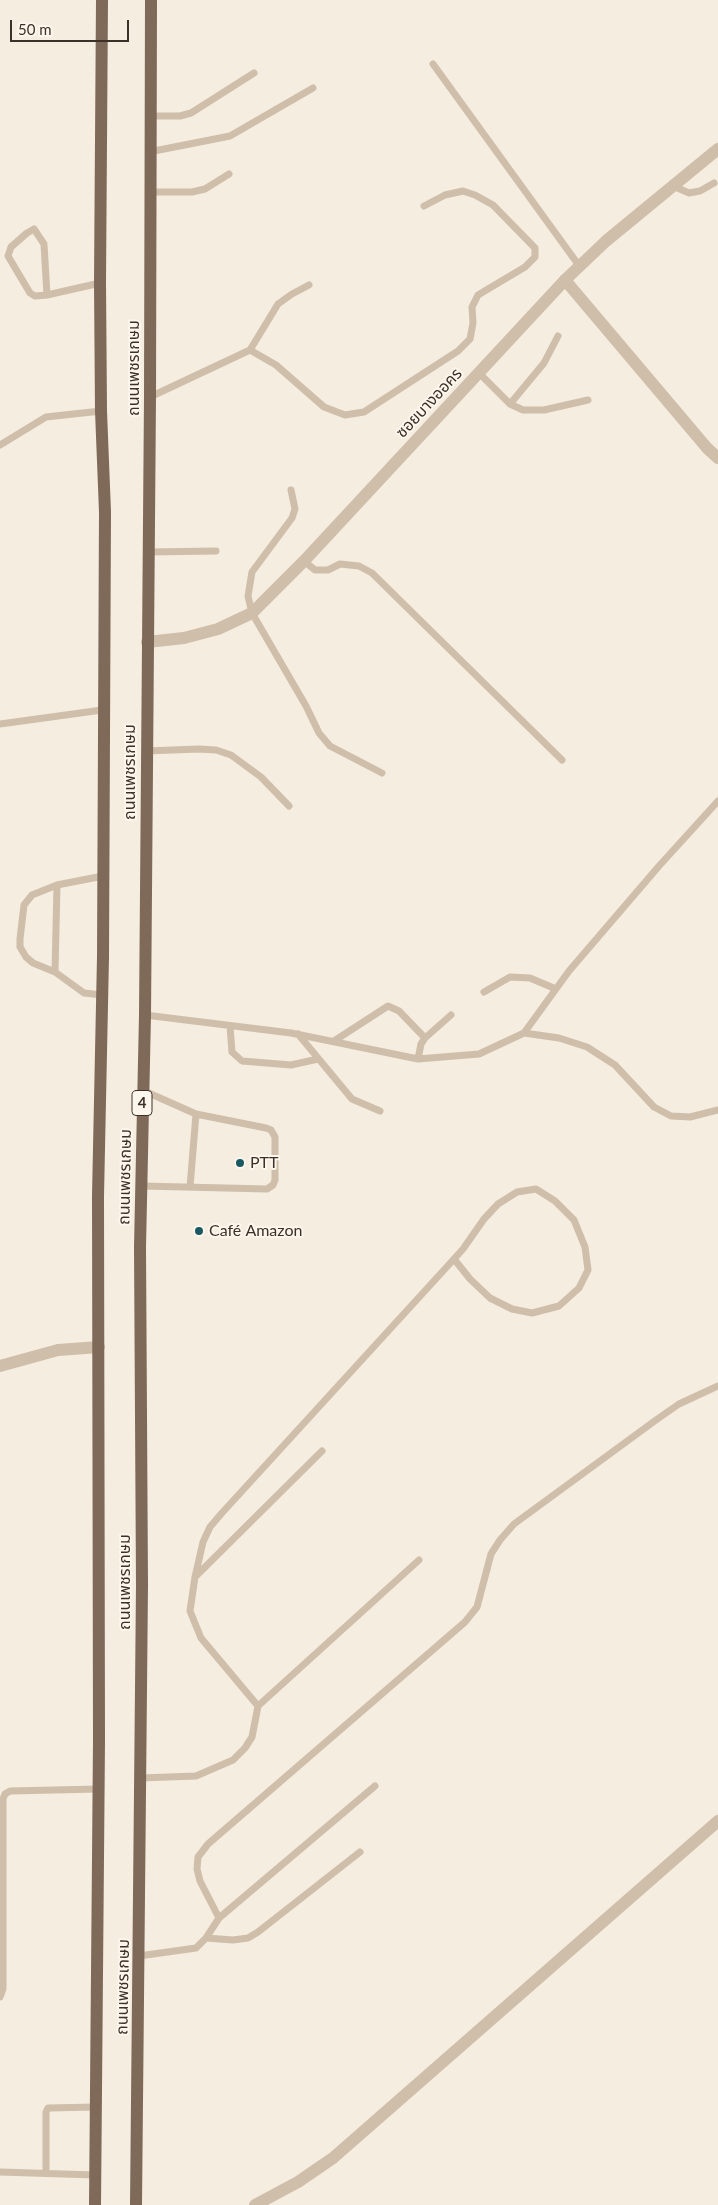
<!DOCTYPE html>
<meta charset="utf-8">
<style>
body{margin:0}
#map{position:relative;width:718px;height:2205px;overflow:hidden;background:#f5eddf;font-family:Lato,sans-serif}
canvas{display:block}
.scale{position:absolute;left:10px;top:20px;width:119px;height:22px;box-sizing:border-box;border:2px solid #3c3129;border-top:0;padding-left:6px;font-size:15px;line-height:18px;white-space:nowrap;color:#3c3129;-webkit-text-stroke:4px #fcf6ec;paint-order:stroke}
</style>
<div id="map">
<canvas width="718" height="2205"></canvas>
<div class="scale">50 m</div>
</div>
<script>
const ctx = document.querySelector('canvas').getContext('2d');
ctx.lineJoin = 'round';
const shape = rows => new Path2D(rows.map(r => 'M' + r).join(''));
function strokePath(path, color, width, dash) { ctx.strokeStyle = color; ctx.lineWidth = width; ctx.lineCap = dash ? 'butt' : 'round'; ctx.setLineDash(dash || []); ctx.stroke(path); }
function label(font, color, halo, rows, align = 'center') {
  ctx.font = font + ' Lato,"Noto Sans Thai",sans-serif'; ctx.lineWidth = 4; ctx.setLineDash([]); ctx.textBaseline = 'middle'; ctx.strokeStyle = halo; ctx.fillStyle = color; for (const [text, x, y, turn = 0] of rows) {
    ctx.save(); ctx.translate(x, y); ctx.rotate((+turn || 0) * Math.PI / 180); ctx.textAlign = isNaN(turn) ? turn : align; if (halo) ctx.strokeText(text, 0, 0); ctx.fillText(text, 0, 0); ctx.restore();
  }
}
const service = shape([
 [433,64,580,267],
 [150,116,180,116,191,113,254,73],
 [149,152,230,136,313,88],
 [673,186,689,193,700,191,714,183],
 [150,192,192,192,205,189,229,174],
 [47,295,44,244,34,229,27,233,11,247,8,256,30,293,35,296,47,295,100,283],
 [250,350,278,304,292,294,309,285],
 [479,373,510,404,523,410,544,410,588,400],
 [150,397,250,350,276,365,324,407,345,415,364,412,458,351,470,339,473,323,472,307,478,295,525,267,535,257,535,248,493,205,475,195,463,191,445,195,424,206],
 [510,404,544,363,558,336],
 [0,445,46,417,101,411],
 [291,490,295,509,292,518,252,572,248,596,252,613,306,706,319,733,330,746,382,773],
 [148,552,216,551],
 [304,561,315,570,328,570,340,564,359,566,372,573,562,760],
 [0,724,102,710],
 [146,751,199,749,216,750,231,755,261,777,289,806],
 [55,972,57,885],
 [484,992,510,977,530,978,556,989],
 [102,995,84,993,55,972,33,963,26,957,20,947,20,939,24,905,32,895,57,885,103,876],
 [145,1015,291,1033,418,1059,479,1054,524,1033,569,971,659,866,718,801],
 [230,1026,232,1052,242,1061,291,1065,318,1059],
 [524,1033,559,1038,587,1047,615,1065,654,1107,671,1116,690,1117,718,1110],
 [298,1034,352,1099,380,1111],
 [334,1041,388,1006,399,1011,425,1038],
 [418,1059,421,1044,425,1038,451,1015],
 [142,1186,267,1189,273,1185,275,1180,275,1137,271,1130,266,1128,196,1114,142,1090],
 [190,1187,196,1114],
 [195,1577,322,1451],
 [258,1706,201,1638,190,1611,195,1577,203,1542,210,1527,221,1514,454,1259,463,1249,484,1219,498,1204,517,1192,536,1189,555,1201,574,1220,585,1247,588,1270,579,1288,559,1306,532,1313,512,1309,490,1298,470,1279,454,1259],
 [140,1778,196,1776,233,1760,245,1748,252,1737,258,1706,419,1560],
 [219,1918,200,1881,197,1869,198,1857,208,1844,465,1622,477,1607,491,1554,500,1540,514,1524,656,1420,679,1404,718,1386],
 [206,1938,233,1940,248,1938,258,1932,360,1852],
 [139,1956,196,1948,206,1938,219,1918,375,1786],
 [0,1997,3,1989,3,1799,5,1794,10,1791,98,1789],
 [0,2172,95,2175],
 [46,2173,46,2112,48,2108,96,2107]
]);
const minor = shape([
 [565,280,707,448,718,458],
 [0,1366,58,1350,99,1347],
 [255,2205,298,2182,333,2158,718,1821]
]);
const tertiary = shape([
 [147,642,184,638,218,629,252,613,304,561,565,280,606,241,718,149]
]);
const primary = shape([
 [95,2205,99,1741,98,1196,103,957,105,512,101,411,100,283,102,0],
 [136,2205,142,1585,140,1247,145,1015,150,397,151,0]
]);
const markers = [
 [240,1163,5,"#1a5863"],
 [199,1231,5,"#1a5863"]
];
const shields = [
 [142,1103,20]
];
const shieldNames = [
 ["4",142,1103]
];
const streetNames = [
 ["ถนนเพชรเกษม",134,368,-90],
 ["ซอยบางออคร",429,403,-47],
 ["ถนนเพชรเกษม",130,772,-90],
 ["ถนนเพชรเกษม",125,1177,-89],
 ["ถนนเพชรเกษม",125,1582,-90],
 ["ถนนเพชรเกษม",123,1987,-89]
];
const poiNames = [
 ["PTT",250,1163],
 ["Café Amazon",209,1231]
];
strokePath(service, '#cfbea9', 7);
strokePath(minor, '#cfbea9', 12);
strokePath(tertiary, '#cfbea9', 12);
strokePath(primary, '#7f6959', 12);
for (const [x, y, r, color] of markers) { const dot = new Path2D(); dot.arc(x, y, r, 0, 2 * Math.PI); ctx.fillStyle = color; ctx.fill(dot); strokePath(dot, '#fcf6ec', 2); }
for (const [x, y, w] of shields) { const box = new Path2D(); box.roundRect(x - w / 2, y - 12.5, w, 25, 4); ctx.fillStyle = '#fcf6ec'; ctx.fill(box); strokePath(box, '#3c3129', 1); }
label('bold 15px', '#3c3129', null, shieldNames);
label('16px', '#3c3129', '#fcf6ec', streetNames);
label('16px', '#3c3129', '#fcf6ec', poiNames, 'left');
</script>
